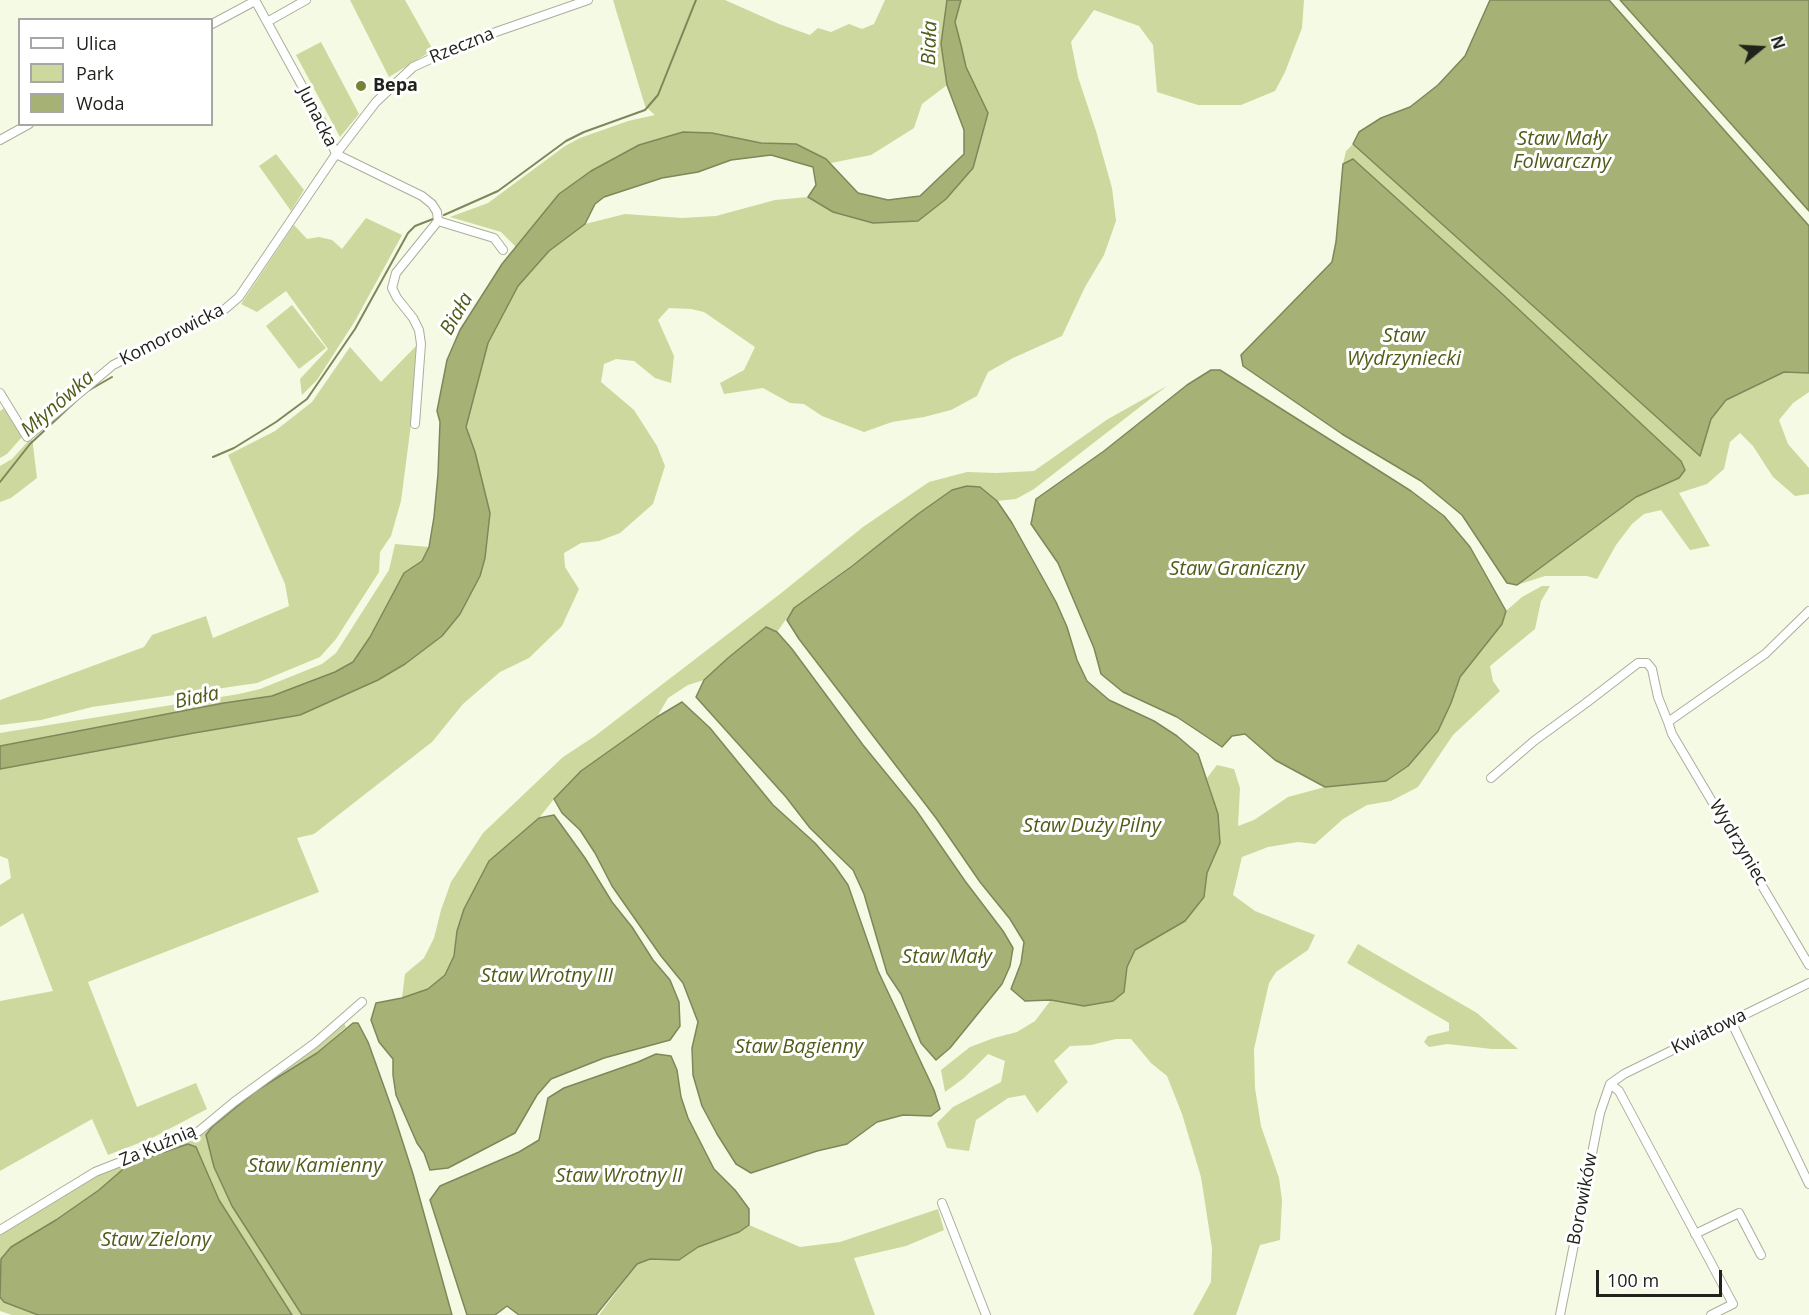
<!DOCTYPE html>
<meta charset="utf-8">
<style>
body{margin:0}
#map{position:relative;width:1809px;height:1315px;overflow:hidden;background:#f5fae4;font-family:"Open Sans",sans-serif}
canvas{display:block}
.legend{position:absolute;left:18px;top:18px;width:195px;height:108px;box-sizing:border-box;background:#fff;border:2px solid #a6a7a4;margin:0;padding:8px 10px;list-style:none;font-size:18px;color:#21221b}
.legend li{display:flex;align-items:center;gap:12px;height:30px}
.legend b{width:30px;border:2px solid #a6a7a4}
.north{position:absolute;left:1731px;top:18px;width:60px;height:60px;-webkit-text-stroke:4px #fff;paint-order:stroke;rotate:72deg;font-size:16px;font-weight:700;line-height:24px;text-align:center;color:#21221b}
.north::after{content:'';display:block;margin:auto;width:21px;height:27px;background:#21221b;clip-path:polygon(50% 0,100% 100%,50% 72%,0 100%)}
.scale{position:absolute;left:1596px;top:1270px;width:126px;height:27px;box-sizing:border-box;border:3px solid #21221b;border-top:0;padding-left:8px;font-size:18px;line-height:21px;white-space:nowrap;color:#21221b;-webkit-text-stroke:4px #fff;paint-order:stroke}
</style>
<div id="map">
<canvas width="1809" height="1315"></canvas>
<ul class="legend">
<li><b style="height:8px;background:#fff"></b>Ulica</li>
<li><b style="height:16px;background:#ccd89d"></b>Park</li>
<li><b style="height:16px;background:#a6b275"></b>Woda</li>
</ul>
<div class="north">N</div>
<div class="scale">100 m</div>
</div>
<script>
const ctx = document.querySelector('canvas').getContext('2d');
ctx.lineJoin = 'round';
function fillPath(path, color) { ctx.fillStyle = color; ctx.fill(path, 'evenodd'); }
const shape = rows => new Path2D(rows.map(r => 'M' + r).join(''));
function strokePath(path, color, width, dash) { ctx.strokeStyle = color; ctx.lineWidth = width; ctx.lineCap = dash ? 'butt' : 'round'; ctx.setLineDash(dash || []); ctx.stroke(path); }
function label(font, color, halo, rows, align = 'center') {
  ctx.font = font + ' "Open Sans",sans-serif'; ctx.lineWidth = 6; ctx.setLineDash([]); ctx.textBaseline = 'middle'; ctx.strokeStyle = halo; ctx.fillStyle = color; for (const [text, x, y, turn = 0] of rows) {
    ctx.save(); ctx.translate(x, y); ctx.rotate((+turn || 0) * Math.PI / 180); ctx.textAlign = isNaN(turn) ? turn : align; if (halo) ctx.strokeText(text, 0, 0); ctx.fillText(text, 0, 0); ctx.restore();
  }
}
const green = shape([
 [350,0,405,0,433,50,389,77],
 [613,0,725,0,779,24,810,35,818,28,831,32,849,24,862,29,874,24,885,0,947,0,941,43,947,85,922,104,914,128,871,155,831,163,796,144,761,143,712,133,639,145,591,171,559,194,516,247,501,232,450,217,488,203,565,146,580,138,628,121,655,115,645,106],
 [961,0,1304,0,1302,28,1285,72,1275,91,1241,105,1198,105,1157,92,1153,45,1139,26,1094,10,1071,42,1078,77,1096,131,1112,188,1116,221,1104,255,1085,287,1062,336,1013,358,988,372,977,396,951,410,924,417,892,422,864,432,822,416,804,404,790,403,763,388,724,394,720,383,744,370,755,347,704,312,691,309,669,308,658,320,674,356,671,383,655,378,634,361,616,359,604,364,601,382,634,410,657,446,665,466,653,504,620,533,599,541,581,543,564,553,565,567,579,589,562,626,529,658,500,672,463,704,432,742,314,834,297,838,319,892,88,982,137,1107,196,1083,207,1109,152,1138,108,1155,92,1119,0,1171,0,1001,53,991,23,913,0,927,0,885,11,878,8,859,0,856,0,769,194,733,300,715,378,680,405,664,442,636,480,576,485,558,490,513,475,452,466,428,488,343,518,286,549,251,585,224,625,214,682,218,716,216,775,200,808,197,833,212,946,199,988,113,966,67,961,45,955,21],
 [321,42,359,114,340,137,296,55],
 [1353,144,1700,456,1711,419,1726,400,1784,372,1809,373,1809,392,1793,403,1779,420,1788,444,1809,468,1809,494,1795,496,1773,477,1753,446,1740,433,1730,442,1724,469,1707,484,1679,493,1710,546,1690,550,1661,510,1644,514,1632,524,1616,545,1597,579,1587,576,1545,576,1517,585,1636,497,1655,490,1343,164,1346,151],
 [276,154,304,190,291,211,259,166],
 [366,218,402,235,355,321,317,380,302,395,300,379,328,349,286,291,257,312,241,304,294,225,307,239,319,237,332,240,342,249],
 [292,305,326,348,299,369,266,326],
 [417,345,411,424,401,501,391,536,380,552,379,572,336,639,320,657,257,683,92,707,41,720,0,725,0,700,144,647,152,635,206,616,213,638,289,606,285,584,228,455,275,431,312,402,350,347,381,382],
 [1167,386,1034,489,1016,499,997,501,979,487,967,486,952,490,794,608,777,632,766,627,728,658,704,680,688,685,668,698,657,717,581,771,554,799,539,818,489,861,464,909,457,931,454,956,445,975,428,989,402,998,405,974,424,958,434,938,441,910,451,882,483,833,563,757,595,736,780,594,863,527,929,482,967,472,996,473,1034,471,1108,419],
 [4,408,22,437,7,454,0,458,0,411],
 [32,437,37,478,11,498,0,502,0,466,12,459],
 [395,544,429,547,422,561,404,573,370,637,353,662,335,672,272,696,224,703,0,746,0,733,239,694,260,689,322,664,336,653,389,570],
 [1542,586,1550,586,1541,601,1535,629,1490,666,1493,681,1500,691,1453,735,1418,787,1391,801,1367,805,1343,819,1315,844,1298,842,1268,847,1242,857,1233,895,1255,911,1315,935,1308,950,1276,972,1269,983,1254,1049,1255,1088,1261,1126,1279,1178,1282,1200,1280,1240,1260,1245,1236,1315,1193,1315,1211,1282,1212,1248,1201,1177,1182,1114,1167,1076,1151,1063,1131,1039,1116,1039,1091,1045,1070,1046,1054,1061,1068,1082,1037,1113,1025,1095,1008,1098,976,1120,969,1151,947,1148,937,1123,953,1107,1001,1082,1005,1061,988,1054,964,1078,945,1092,941,1070,970,1047,994,1038,1017,1032,1035,1021,1051,1000,1084,1006,1124,992,1127,967,1135,950,1185,921,1204,897,1207,873,1220,843,1218,814,1207,778,1217,765,1234,769,1240,788,1238,826,1254,820,1288,797,1325,787,1346,783,1451,703,1460,677,1502,624,1506,611,1522,597],
 [1358,944,1477,1013,1518,1049,1492,1049,1447,1044,1429,1047,1424,1042,1428,1036,1449,1031,1449,1023,1347,963],
 [343,1021,346,1027,317,1053,256,1091,212,1127,206,1135,270,1264,289,1293,311,1315,292,1315,219,1200,196,1147,130,1164,99,1190,56,1220,11,1247,0,1295,0,1234,2,1232,86,1180,196,1136,245,1097,292,1065],
 [938,1209,944,1230,906,1246,854,1258,875,1315,599,1315,637,1264,649,1259,679,1260,698,1247,739,1232,749,1225,800,1247,840,1242],
 [0,1297,4,1302,38,1315,12,1315,0,1311]
]);
const water = shape([
 [947,0,961,0,955,22,961,45,966,67,988,113,973,168,946,199,918,221,873,223,833,212,808,197,816,185,813,167,771,155,731,160,698,172,662,178,604,197,595,204,585,224,549,251,518,286,488,343,466,427,475,452,490,513,485,558,480,576,460,614,442,636,405,664,378,680,300,715,194,733,0,769,0,746,224,703,272,696,335,672,353,662,370,637,404,573,422,561,429,547,434,517,438,474,440,422,437,411,447,360,460,330,502,264,559,194,591,171,639,145,683,132,712,133,761,143,796,144,826,159,858,193,888,200,920,196,964,154,964,130,947,85,941,44,947,0],
 [1490,0,1609,0,1809,226,1809,373,1784,372,1726,400,1711,419,1700,456,1353,144,1359,132,1381,118,1410,107,1438,85,1465,56,1490,0],
 [1620,0,1809,0,1809,211,1725,117,1620,0],
 [1353,159,1499,291,1681,461,1685,470,1679,478,1636,497,1517,585,1507,583,1462,515,1421,481,1342,434,1243,366,1241,355,1332,262,1336,242,1343,164,1353,159],
 [1211,370,1220,370,1411,491,1444,516,1470,547,1506,611,1502,624,1460,677,1451,703,1438,731,1408,766,1386,781,1325,787,1275,760,1245,734,1232,736,1222,747,1177,717,1123,692,1101,674,1094,648,1058,563,1031,524,1036,499,1104,451,1187,385,1211,370],
 [967,486,980,487,997,501,1012,523,1056,602,1067,627,1077,660,1087,681,1109,700,1154,721,1177,736,1198,754,1218,814,1220,843,1207,873,1204,897,1185,921,1135,950,1127,967,1124,992,1113,1001,1084,1006,1051,1000,1025,1001,1011,989,1021,963,1024,942,1010,919,980,882,936,818,799,639,787,620,794,608,852,566,918,514,952,490,967,486],
 [766,627,777,632,792,649,863,745,916,810,965,881,1003,931,1013,948,1010,966,1002,984,950,1048,936,1060,921,1043,901,994,887,973,864,894,853,870,810,828,786,797,696,697,704,680,728,658,766,627],
 [682,702,710,728,773,805,815,843,834,865,848,885,878,971,934,1090,940,1109,931,1116,903,1115,877,1122,847,1144,817,1151,751,1173,736,1164,717,1134,702,1106,693,1075,692,1048,698,1022,683,983,661,956,612,886,595,853,580,830,562,813,554,799,581,771,657,717,682,702],
 [554,815,585,858,612,902,632,927,653,960,670,980,679,1002,680,1026,670,1040,604,1058,551,1079,537,1095,515,1133,448,1168,430,1170,424,1153,417,1143,396,1095,393,1075,393,1059,379,1042,371,1020,376,1003,402,998,428,989,445,975,454,956,457,931,464,909,489,861,539,818,554,815],
 [353,1023,358,1023,368,1042,392,1109,413,1174,452,1315,302,1315,232,1206,214,1167,206,1135,212,1127,256,1091,317,1053,353,1023],
 [656,1054,671,1056,677,1070,681,1097,688,1118,714,1169,735,1190,749,1209,749,1225,739,1232,698,1247,679,1260,650,1259,637,1264,596,1315,519,1315,507,1306,495,1315,467,1315,430,1200,440,1186,519,1152,539,1140,548,1098,564,1088,638,1062,656,1054],
 [188,1144,196,1147,219,1200,292,1315,38,1315,4,1302,0,1297,1,1259,11,1247,56,1220,99,1190,129,1164,188,1144]
]);
const stream = shape([
 [444,215,498,191,566,141,584,132,645,110,658,95,696,0],
 [86,392,112,377],
 [213,457,234,448,276,422,307,399,355,329,408,233,415,226,433,219],
 [0,482,30,444,77,400]
]);
const minor = shape([
 [255,0,324,126,336,154,422,196,432,204,437,212,438,221,494,238,503,250],
 [267,22,306,0],
 [212,24,255,1],
 [0,140,29,124],
 [0,393,27,437,113,365,225,309,239,297,336,154,376,102,413,67,470,41,588,0],
 [415,424,421,344,419,330,413,318,397,298,392,288,396,273,438,221],
 [1809,611,1765,654,1668,722,1672,734,1809,965],
 [1491,778,1534,741,1586,703,1638,663,1647,663,1652,669,1658,697,1668,722],
 [1731,1021,1809,1184],
 [1610,1084,1619,1091,1733,1304,1711,1315],
 [942,1203,986,1315],
 [0,1230,95,1172,199,1131,234,1102,315,1043,362,1002],
 [1695,1234,1739,1213,1761,1255],
 [1560,1315,1600,1113,1610,1084,1624,1074,1809,983]
]);
const markers = [
 [361,86,6,"#768331"]
];
const streetNames = [
 ["Rzeczna",462,46,-22],
 ["Junacka",317,117,63],
 ["Komorowicka",172,335,-27],
 ["Wydrzyniec",1738,843,59],
 ["Kwiatowa",1709,1032,-26],
 ["Za Kuźnią",158,1146,-23],
 ["Borowików",1583,1199,-79]
];
const poiNames = [
 ["Bepa",373,86]
];
const waterNames = [
 ["Biała",930,43,-88],
 ["Staw Mały",1562,139],
 ["Folwarczny",1562,162],
 ["Biała",457,314,-60],
 ["Staw",1404,336],
 ["Wydrzyniecki",1404,359],
 ["Młynówka",58,404,-41],
 ["Staw Graniczny",1237,569],
 ["Biała",197,698,-12],
 ["Staw Duży Pilny",1092,826],
 ["Staw Mały",947,957],
 ["Staw Wrotny III",547,976],
 ["Staw Bagienny",799,1047],
 ["Staw Kamienny",315,1166],
 ["Staw Wrotny II",619,1176],
 ["Staw Zielony",156,1240]
];
fillPath(green, '#ccd89d');
fillPath(water, '#a6b275');
strokePath(water, '#7e875a', 1.5);
strokePath(stream, '#7e875a', 2);
strokePath(minor, '#aaae9b', 10);
strokePath(minor, '#fff', 8);
for (const [x, y, r, color] of markers) { const dot = new Path2D(); dot.arc(x, y, r, 0, 2 * Math.PI); ctx.fillStyle = color; ctx.fill(dot); strokePath(dot, '#fff', 2); }
label('18px', '#21221b', '#fff', streetNames);
label('bold 18px', '#21221b', '#fff', poiNames, 'left');
label('italic 20px', '#525c19', '#fff', waterNames);
</script>
